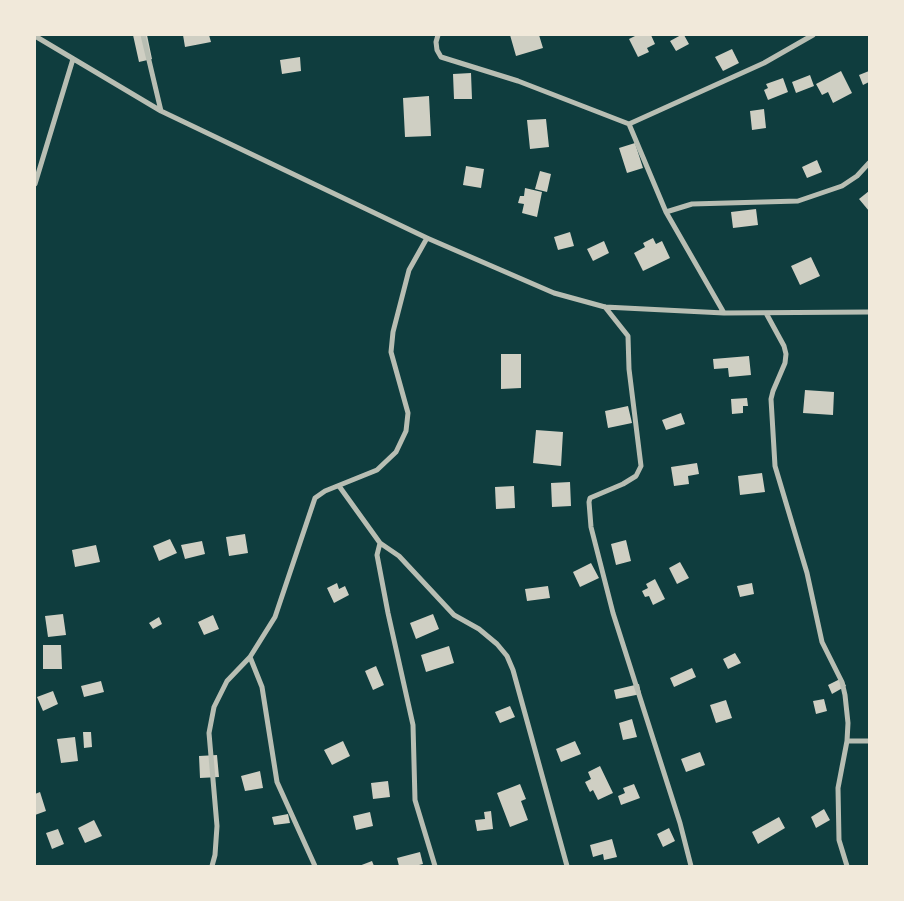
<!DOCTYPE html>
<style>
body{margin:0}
#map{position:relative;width:904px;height:901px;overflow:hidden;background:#0f3d3e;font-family:"Open Sans",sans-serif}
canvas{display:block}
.frame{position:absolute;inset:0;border:36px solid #f1e9da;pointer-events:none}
</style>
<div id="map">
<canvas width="904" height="901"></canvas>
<div class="frame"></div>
</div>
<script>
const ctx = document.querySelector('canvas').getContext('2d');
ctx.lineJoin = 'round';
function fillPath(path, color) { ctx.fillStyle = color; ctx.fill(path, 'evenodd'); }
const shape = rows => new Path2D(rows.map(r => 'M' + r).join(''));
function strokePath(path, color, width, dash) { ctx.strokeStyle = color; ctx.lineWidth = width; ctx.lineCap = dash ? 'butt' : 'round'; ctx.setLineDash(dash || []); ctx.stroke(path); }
const building = shape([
 [133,35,147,35,152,59,139,62],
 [183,35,209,35,211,42,185,47],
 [510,35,539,35,543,48,516,56],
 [637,35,651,35,655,44,647,48,649,52,638,57,629,39],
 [681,35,684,35,689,44,676,51,670,41],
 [732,49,739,63,723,71,715,57],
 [300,57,301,71,282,74,280,60],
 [841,71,852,93,833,103,828,92,822,95,816,84],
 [869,71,869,82,863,85,859,75],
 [471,73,472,99,454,99,453,74],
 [810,75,814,86,796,93,792,82],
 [783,78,788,92,768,100,764,90,768,88,766,84],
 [429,96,431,136,405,137,403,98],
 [764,109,766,128,752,130,750,111],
 [546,119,549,147,530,149,527,120],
 [635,143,643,168,627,173,619,148],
 [817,160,822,172,807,178,802,167],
 [466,166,484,169,481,188,463,185],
 [540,171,551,174,547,192,535,189],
 [525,188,542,192,537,217,522,213,524,204,518,203,520,196,524,196],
 [869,191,869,211,859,199],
 [756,209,758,225,733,228,731,212],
 [570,232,574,246,558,250,554,237],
 [653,238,656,244,662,241,670,258,643,271,634,253,645,247,643,243],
 [604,241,609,253,593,261,587,249],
 [811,257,820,276,800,285,791,266],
 [501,354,521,354,521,388,501,389],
 [749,356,751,375,729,377,728,368,714,369,713,359],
 [805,390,834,392,833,415,803,413],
 [747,398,748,406,743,406,743,413,732,414,731,399],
 [628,406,632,423,608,428,605,411],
 [681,413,685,424,666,430,662,420],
 [536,430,563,432,561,466,533,463],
 [697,463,699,474,688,476,689,484,674,486,671,467],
 [762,473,765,492,740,495,738,476],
 [570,482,571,506,552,507,551,483],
 [514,486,515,508,496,509,495,487],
 [245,534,248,553,229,556,226,537],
 [170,539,177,553,159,561,153,546],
 [626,540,631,561,616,565,611,544],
 [202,541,205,554,185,559,181,545],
 [96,545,100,562,75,567,72,550],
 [680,562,689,578,677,584,669,568],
 [591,563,599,578,580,587,573,572],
 [655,579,665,599,653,605,649,596,645,597,642,591,648,588,646,584],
 [337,583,339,589,345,586,349,595,334,603,327,588],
 [752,583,754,594,740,597,737,586],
 [548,586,550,598,527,601,525,589],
 [63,614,66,635,48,637,45,616],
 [433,614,439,629,416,639,410,623],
 [213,615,219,629,204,635,198,622],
 [159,617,162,624,153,629,149,623],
 [43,645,61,645,62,669,43,669],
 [449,646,454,663,426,672,421,655],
 [735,653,741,663,728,669,723,659],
 [376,666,384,685,373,690,365,671],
 [692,668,696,677,674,687,670,678],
 [842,678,846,686,832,694,828,685],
 [101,681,104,692,84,697,81,686],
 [639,684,641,694,616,699,614,690],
 [53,691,58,704,43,711,37,697],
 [824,699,827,711,816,714,813,701],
 [726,700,732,718,716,723,710,705],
 [510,706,515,717,500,723,495,712],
 [632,719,637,737,623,740,619,723],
 [83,732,91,732,92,747,84,748],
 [75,737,78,761,61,763,57,739],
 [343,741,350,756,332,765,324,750],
 [575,741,581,754,561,762,556,749],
 [700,752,705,765,686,772,681,759],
 [217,755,219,777,200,778,199,756],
 [600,766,613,793,598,800,593,790,590,792,585,782,591,779,588,772],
 [260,771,263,788,245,791,241,776],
 [388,781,390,797,373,799,371,783],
 [520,784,526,799,521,801,528,820,510,827,497,793],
 [634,784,640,798,621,805,618,796,625,793,623,788],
 [40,792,46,811,35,815,35,794],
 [824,809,830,820,816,828,811,817],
 [491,811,493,829,477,831,475,820,485,819,484,812],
 [370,812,373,826,356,830,353,816],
 [288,814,290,823,274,825,272,817],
 [779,817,785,828,758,844,752,832],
 [94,820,102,836,85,843,78,828],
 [669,828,675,841,663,847,657,834],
 [58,829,64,844,52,849,46,833],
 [612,839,617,857,604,860,603,854,593,857,590,845],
 [420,852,423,864,415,866,399,866,397,858],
 [372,861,374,866,359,866]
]);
const minor = shape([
 [143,35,161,111],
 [438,35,436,42,437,50,441,57,518,81,629,124,764,63,813,35],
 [35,36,161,111,427,238,554,293,605,307,724,313,869,312],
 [629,124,666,212],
 [35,184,73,59],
 [605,307,628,336,629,369,641,466,636,476,623,484,590,498,589,502,591,527,613,613,680,823,691,866],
 [724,313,666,212,692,204,798,201,842,186,857,176,869,163],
 [766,313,784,346,786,354,785,363,773,391,771,399,775,466,807,573,822,642,842,682,845,695,848,723,847,741,838,788,839,840,847,866],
 [339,486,380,543,399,556,454,615,479,629,497,644,507,656,513,670,567,866],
 [380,543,377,555,388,613,413,725,415,800,435,866],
 [250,657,262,687,277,782,315,866],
 [847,741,869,741],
 [212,866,215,855,217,826,209,733,214,707,227,681,250,657,275,617,315,498,325,491,377,470,396,452,406,431,408,413,391,352,393,332,409,270,427,238]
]);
fillPath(building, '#cfcfc3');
strokePath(minor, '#b8beb3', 5);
</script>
